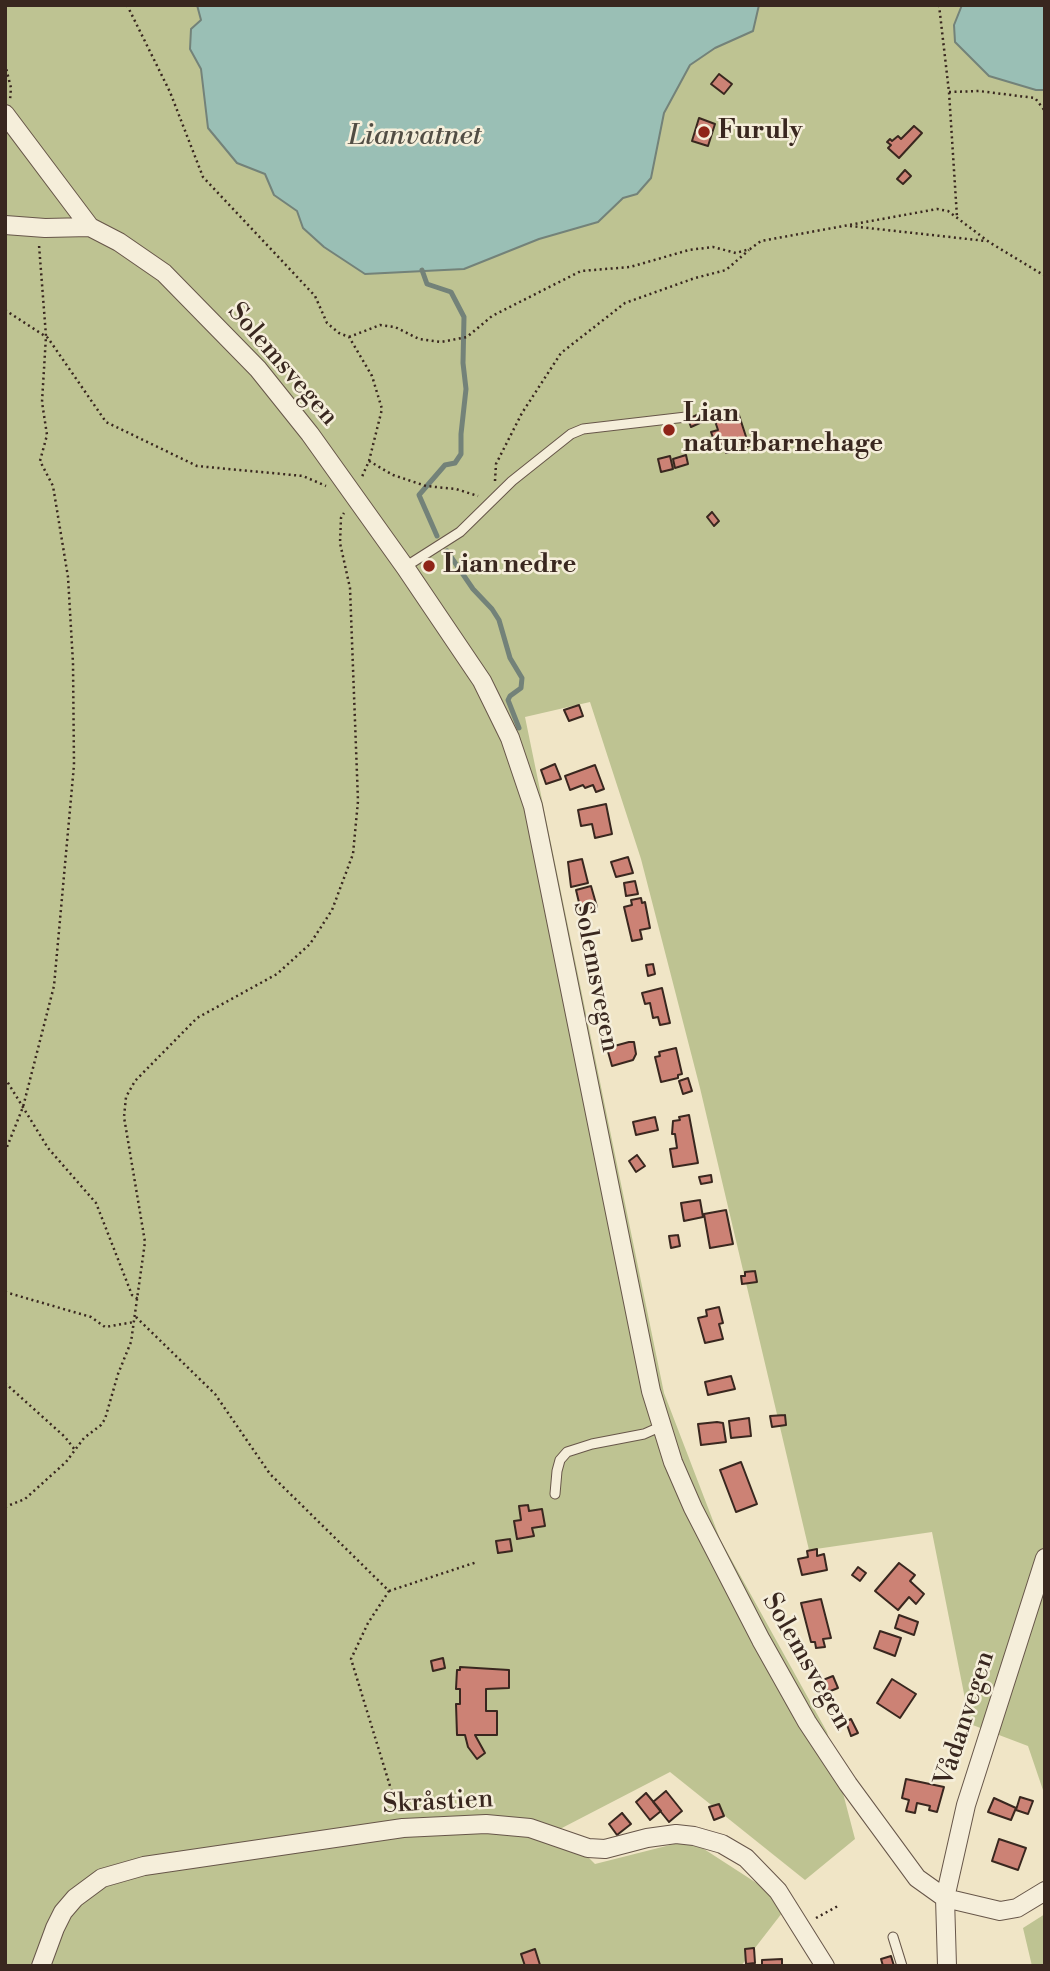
<!DOCTYPE html>
<meta charset="utf-8">
<style>
body{margin:0}
#map{position:relative;width:1050px;height:1971px;overflow:hidden;background:#f0e5c6;font-family:"Libre Bodoni",serif}
canvas{display:block}
.frame{position:absolute;inset:0;border:7px solid #39271f;pointer-events:none}
</style>
<div id="map">
<canvas width="1050" height="1971"></canvas>
<div class="frame"></div>
</div>
<script>
const ctx = document.querySelector('canvas').getContext('2d');
ctx.lineJoin = 'round';
function fillPath(path, color) { ctx.fillStyle = color; ctx.fill(path, 'evenodd'); }
const shape = rows => new Path2D(rows.map(r => 'M' + r).join(''));
function strokePath(path, color, width, dash) { ctx.strokeStyle = color; ctx.lineWidth = width; ctx.lineCap = dash ? 'butt' : 'round'; ctx.setLineDash(dash || []); ctx.stroke(path); }
function label(font, color, halo, rows, align = 'center') {
  ctx.font = font + ' "Libre Bodoni",serif'; ctx.lineWidth = 5; ctx.setLineDash([]); ctx.textBaseline = 'middle'; ctx.strokeStyle = halo; ctx.fillStyle = color; for (const [text, x, y, turn = 0] of rows) {
    ctx.save(); ctx.translate(x, y); ctx.rotate((+turn || 0) * Math.PI / 180); ctx.textAlign = isNaN(turn) ? turn : align; if (halo) ctx.strokeText(text, 0, 0); ctx.fillText(text, 0, 0); ctx.restore();
  }
}
const green = shape([
 [5,5,197,5,201,20,190,49,201,69,208,128,237,163,265,174,274,195,297,211,303,228,422,270,464,269,539,239,598,221,623,198,638,194,651,178,664,113,690,65,715,48,753,31,759,5,962,5,954,25,955,42,989,76,1036,90,1045,90,1045,1796,1028,1746,970,1724,932,1532,809,1550,700,1088,641,859,590,702,525,717,664,1393,720,1539,827,1732,855,1839,805,1880,670,1772,560,1829,595,1864,690,1840,789,1904,741,1966,5,1966],
 [1045,1914,1045,1966,1032,1966,1023,1928]
]);
const water = shape([
 [197,5,759,5,753,31,715,48,690,65,664,113,651,178,637,194,623,198,598,222,539,239,464,269,365,274,324,247,303,228,297,211,274,195,265,174,237,163,208,128,201,69,190,49,191,29,201,20,197,5],
 [962,5,1045,5,1045,90,1036,90,989,76,955,42,954,25,962,5]
]);
const stream = shape([
 [422,270,427,284,451,292,464,317,463,363,466,389,461,434,461,454,455,463,445,465,419,495,437,536],
 [447,551,473,589,492,609,499,620,510,658,522,678,521,688,510,696,508,700,519,728]
]);
const building = shape([
 [719,74,732,84,724,94,711,84,719,74],
 [699,118,715,124,708,146,692,141,699,118],
 [914,126,922,133,899,158,888,148,891,145,887,142,890,139,892,141,898,136,901,139,914,126],
 [905,170,911,176,903,184,897,179,905,170],
 [738,412,749,446,726,453,723,444,716,446,711,432,718,430,715,421,713,422,711,418,723,414,724,417,738,412],
 [699,414,702,422,691,427,688,419,699,414],
 [686,455,688,464,675,468,673,459,686,455],
 [670,456,673,469,661,472,658,459,670,456],
 [712,512,719,521,714,526,707,517,712,512],
 [579,705,583,716,569,721,564,710,579,705],
 [555,764,561,779,546,784,541,770,555,764],
 [595,765,604,789,596,792,593,785,585,788,583,785,570,790,565,776,595,765],
 [606,804,612,834,595,838,592,824,581,826,578,810,606,804],
 [628,857,633,873,616,877,611,862,628,857],
 [582,859,588,883,571,887,568,862,582,859],
 [635,881,638,894,626,896,624,883,635,881],
 [591,886,597,907,581,911,576,890,591,886],
 [641,898,642,903,645,902,650,928,640,930,642,939,632,941,624,907,632,905,631,900,641,898],
 [653,964,655,974,648,976,646,965,653,964],
 [662,988,670,1023,660,1025,658,1017,653,1018,650,1003,645,1004,642,993,662,988],
 [629,1042,634,1042,636,1054,633,1060,612,1066,607,1048,629,1042],
 [676,1048,682,1074,678,1075,678,1078,661,1082,655,1057,660,1056,659,1052,676,1048],
 [688,1078,692,1091,683,1094,679,1081,688,1078],
 [689,1115,698,1163,673,1167,670,1149,677,1148,675,1134,672,1134,673,1121,680,1120,679,1117,689,1115],
 [655,1117,658,1130,636,1135,633,1122,655,1117],
 [637,1155,645,1166,636,1172,629,1161,637,1155],
 [711,1175,712,1182,701,1184,699,1177,711,1175],
 [700,1200,703,1217,684,1221,681,1203,700,1200],
 [726,1210,733,1244,710,1248,704,1214,726,1210],
 [678,1235,680,1246,671,1248,669,1236,678,1235],
 [755,1271,757,1282,742,1284,741,1276,745,1276,745,1272,755,1271],
 [719,1307,723,1323,719,1324,723,1339,705,1343,698,1318,707,1316,706,1310,719,1307],
 [731,1376,735,1389,708,1395,705,1382,731,1376],
 [785,1415,786,1425,772,1427,770,1416,785,1415],
 [749,1418,751,1436,731,1438,729,1421,749,1418],
 [717,1422,723,1423,726,1442,701,1445,698,1424,717,1422],
 [741,1462,757,1504,736,1512,720,1470,741,1462],
 [528,1505,529,1511,542,1509,545,1526,532,1528,534,1536,517,1539,514,1521,521,1520,519,1506,528,1505],
 [510,1539,512,1551,498,1553,496,1541,510,1539],
 [817,1549,817,1556,824,1554,827,1570,802,1575,798,1559,808,1557,807,1551,817,1549],
 [899,1563,915,1575,910,1581,924,1594,916,1604,909,1597,898,1610,875,1591,899,1563],
 [858,1567,866,1573,860,1581,852,1575,858,1567],
 [821,1599,831,1638,823,1639,825,1647,816,1648,815,1642,811,1642,801,1603,821,1599],
 [899,1615,918,1622,914,1635,895,1628,899,1615],
 [880,1631,901,1638,895,1656,874,1648,880,1631],
 [443,1658,445,1668,433,1671,431,1661,443,1658],
 [460,1667,509,1670,509,1688,486,1689,486,1711,497,1711,497,1735,475,1735,485,1753,477,1759,468,1747,465,1735,457,1735,456,1704,460,1704,460,1689,456,1689,457,1670,460,1670,460,1667],
 [833,1676,838,1688,828,1692,823,1680,833,1676],
 [892,1679,916,1694,900,1718,877,1703,892,1679],
 [851,1719,858,1733,851,1736,847,1725,847,1721,851,1719],
 [906,1779,944,1787,937,1812,929,1810,930,1806,917,1803,915,1813,906,1811,909,1800,902,1798,906,1779],
 [666,1791,682,1811,669,1822,653,1802,666,1791],
 [646,1793,661,1811,650,1820,636,1802,646,1793],
 [1020,1797,1033,1801,1028,1814,1016,1810,1020,1797],
 [994,1798,1016,1808,1011,1820,988,1812,994,1798],
 [719,1804,724,1816,714,1820,709,1807,719,1804],
 [622,1813,631,1824,617,1835,609,1824,622,1813],
 [999,1839,1026,1848,1018,1870,992,1861,999,1839],
 [754,1948,755,1963,746,1964,745,1949,754,1948],
 [535,1949,540,1965,525,1966,521,1954,535,1949],
 [891,1956,894,1966,883,1966,881,1959,891,1956],
 [782,1959,782,1966,762,1966,762,1960,782,1959]
]);
const path = shape([
 [127,5,170,92,203,177,315,296,327,323,339,333,349,337,372,376,382,409,369,461,361,479],
 [939,5,949,92,957,217],
 [5,64,11,88,10,100],
 [949,92,979,91,1035,98,1045,111],
 [850,226,986,241],
 [5,310,48,338,106,422,197,466,303,476,326,486],
 [349,337,380,325,395,327,419,339,441,342,467,337,492,316,581,271,630,267,689,250,713,247,736,253,750,249,761,241,937,209,948,211,989,242,1045,276],
 [369,461,393,475,426,486,456,489,478,496],
 [495,481,496,464,522,413,561,353,625,303,695,278,726,270,749,250],
 [5,1078,48,1148,96,1203,132,1295,138,1299],
 [5,1152,23,1107,54,986,74,765,73,663,68,577,53,486,40,461,47,435,42,402,46,336,39,245],
 [5,1292,91,1317,105,1327,134,1322],
 [136,1317,215,1394,270,1474,389,1591,368,1623,351,1659,398,1812],
 [5,1383,65,1437,75,1450],
 [5,1507,25,1499,66,1462,84,1438,101,1425,105,1419,118,1374,131,1342,145,1242,124,1117,126,1097,135,1081,197,1018,277,974,310,944,332,910,353,854,358,801,350,588,340,543,341,518,344,513],
 [389,1591,477,1562],
 [816,1918,838,1906]
]);
const service = shape([
 [405,567,460,532,512,481,571,434,583,429,686,417],
 [555,1494,557,1471,560,1460,567,1452,592,1444,644,1434,662,1426],
 [893,1937,902,1966]
]);
const minor = shape([
 [5,114,90,227,119,242,164,273,258,369,310,434,405,567,482,681,510,738,533,806,651,1391,673,1462,693,1508,761,1640,807,1722,848,1784,917,1878,945,1898,1000,1911,1017,1908,1045,1891],
 [5,225,45,228,90,227],
 [41,1966,55,1928,63,1912,75,1898,102,1878,144,1866,403,1828,486,1824,530,1828,588,1848,605,1849,647,1838,676,1834,694,1836,722,1844,746,1858,778,1891,825,1966],
 [947,1966,945,1898,966,1805,1045,1558]
]);
const markers = [
 [704,132,7,"#8f2418"],
 [669,430,7,"#8f2418"],
 [429,566,7,"#8f2418"]
];
const poiNames = [
 ["Furuly",718,132],
 ["Lian",683,415],
 ["naturbarnehage",683,445],
 ["Lian nedre",443,566]
];
const streetNames = [
 ["Solemsvegen",282,365,49],
 ["Solemsvegen",595,977,79],
 ["Solemsvegen",806,1662,60],
 ["Vådanvegen",966,1719,-72],
 ["Skråstien",438,1803,-3]
];
const waterNames = [
 ["Lianvatnet",415,137]
];
fillPath(green, '#bec392');
fillPath(water, '#9abfb5');
strokePath(water, '#738279', 2);
strokePath(stream, '#738279', 5);
fillPath(building, '#cc8275');
strokePath(building, '#39271f', 2);
strokePath(service, '#675649', 11);
strokePath(minor, '#675649', 20);
strokePath(path, '#39271f', 2.5, [2, 3.5]);
strokePath(service, '#f5eeda', 9);
strokePath(minor, '#f5eeda', 18);
for (const [x, y, r, color] of markers) { const dot = new Path2D(); dot.arc(x, y, r, 0, 2 * Math.PI); ctx.fillStyle = color; ctx.fill(dot); strokePath(dot, '#f5eeda', 2.5); }
label('bold 26px', '#39271f', '#f5eeda', poiNames, 'left');
label('26px', '#39271f', '#f5eeda', streetNames);
label('italic 28px', '#514d44', '#f5eeda', waterNames);
</script>
